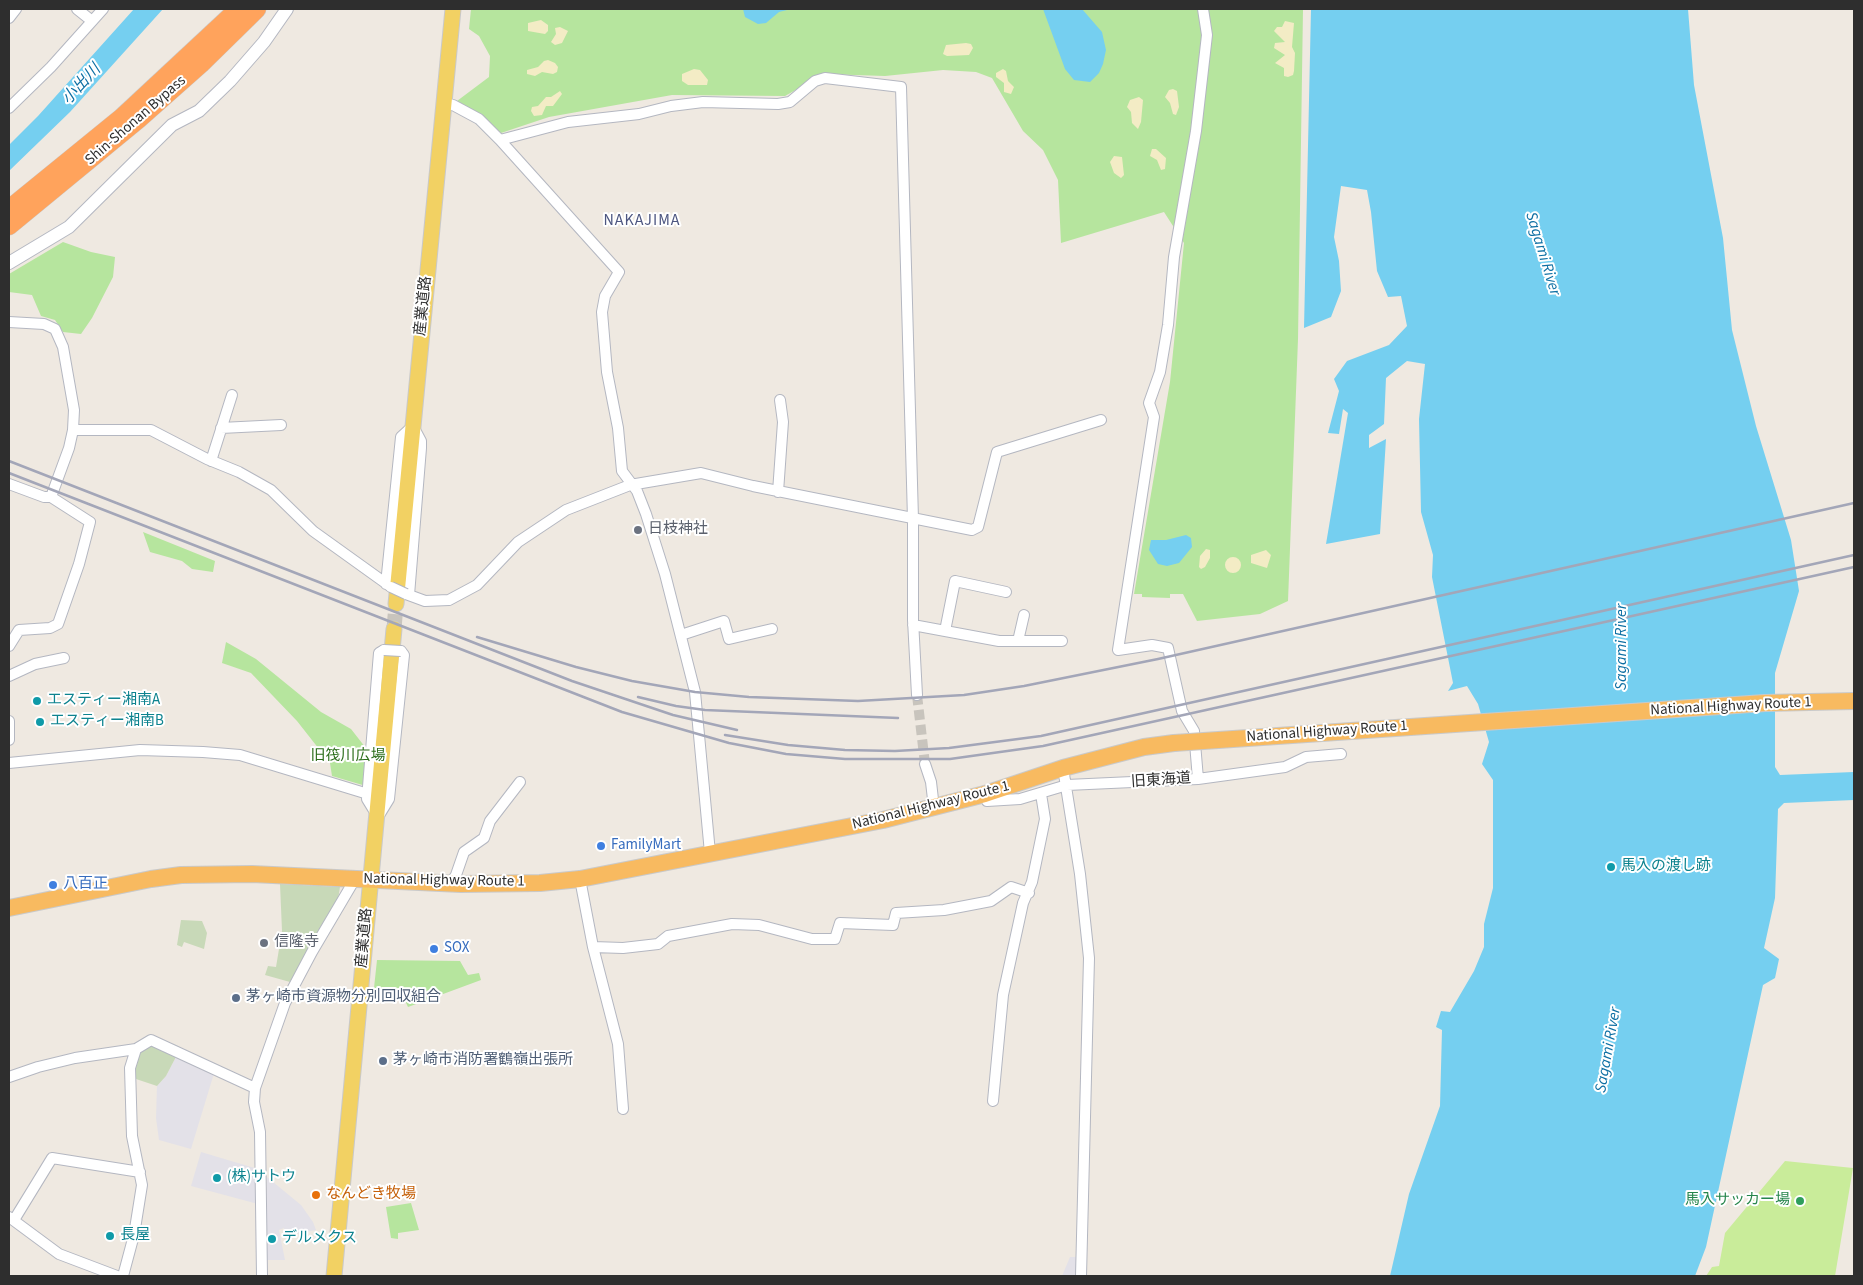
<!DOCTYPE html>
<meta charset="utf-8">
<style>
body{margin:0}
#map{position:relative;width:1863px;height:1285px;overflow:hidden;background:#efe9e1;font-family:"Source Sans 3",sans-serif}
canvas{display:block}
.frame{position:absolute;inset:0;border:10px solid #2e2e2e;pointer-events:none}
</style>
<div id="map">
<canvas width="1863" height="1285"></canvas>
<div class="frame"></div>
</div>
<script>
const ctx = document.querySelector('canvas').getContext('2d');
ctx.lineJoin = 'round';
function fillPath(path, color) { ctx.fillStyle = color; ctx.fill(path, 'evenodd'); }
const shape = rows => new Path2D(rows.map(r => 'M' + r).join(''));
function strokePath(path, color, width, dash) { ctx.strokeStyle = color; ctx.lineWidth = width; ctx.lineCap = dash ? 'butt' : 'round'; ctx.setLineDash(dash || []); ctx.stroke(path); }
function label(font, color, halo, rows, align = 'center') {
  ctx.font = font + ' "Source Sans 3","Noto Sans JP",sans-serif'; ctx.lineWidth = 4; ctx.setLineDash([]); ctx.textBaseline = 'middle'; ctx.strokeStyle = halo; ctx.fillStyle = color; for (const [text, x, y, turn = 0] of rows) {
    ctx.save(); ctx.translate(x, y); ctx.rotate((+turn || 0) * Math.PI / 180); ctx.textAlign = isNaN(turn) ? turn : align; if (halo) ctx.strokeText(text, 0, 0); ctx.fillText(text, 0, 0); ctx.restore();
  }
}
const industrial = shape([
 [178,1053,215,1070,191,1149,159,1140,156,1118,157,1086,166,1076],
 [201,1152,258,1169,258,1204,191,1186],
 [267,1177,301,1205,313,1222,316,1230,286,1236,284,1228,279,1230,285,1260,267,1260],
 [1070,1257,1076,1257,1076,1276,1062,1276]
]);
const green = shape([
 [471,9,1303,9,1298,339,1288,601,1260,614,1197,621,1183,594,1170,594,1170,598,1142,597,1142,594,1134,594,1170,382,1184,243,1164,212,1061,243,1058,180,1043,150,1023,131,992,78,976,72,943,70,885,76,824,74,785,96,672,95,549,117,501,133,483,117,457,101,489,77,490,56,479,36,469,29],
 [63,242,91,252,115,257,113,277,92,318,81,334,63,332,55,320,41,316,32,295,9,292,9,274],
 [143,532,215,561,213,572,192,569,182,561,150,552],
 [226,642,256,659,321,712,351,729,369,752,366,786,332,776,330,763,297,721,251,673,222,663],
 [377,960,460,961,468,975,479,973,481,980,408,1007,400,990,374,988],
 [411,1203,419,1230,398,1233,398,1239,391,1238,386,1207]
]);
const sand = shape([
 [541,20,548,25,548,31,545,34,528,31,528,23],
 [1285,21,1294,23,1292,47,1295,53,1294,71,1293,75,1288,77,1284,76,1284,68,1275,63,1285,55,1274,48,1275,43,1285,42,1274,31,1277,27,1282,27],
 [560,27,568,31,562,43,555,45,551,42,556,34,555,28],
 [966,43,971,44,973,48,969,55,947,56,943,54,946,45],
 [548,60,555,63,558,67,557,72,553,74,542,72,535,76,527,74,527,70,538,67,544,61],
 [694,69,700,70,708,80,707,85,688,85,682,81,682,74],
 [1003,69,1006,71,1008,81,1014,87,1011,94,1004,92,1004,83,996,77,996,73],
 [1173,89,1177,91,1179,107,1176,115,1173,114,1170,103,1165,97,1169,90],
 [560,91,562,94,553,106,546,106,542,115,534,116,531,111,532,107,538,106,546,97,551,97],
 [1139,97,1143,100,1141,122,1138,129,1132,123,1131,112,1127,107,1130,100],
 [1152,149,1156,149,1166,158,1165,169,1161,170,1157,160,1150,156],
 [1114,156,1122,157,1124,175,1121,178,1114,173,1110,162],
 [1206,549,1210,550,1210,558,1205,567,1201,569,1199,567,1200,556],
 [1266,550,1271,555,1267,568,1251,563,1251,555],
 '1225 565a8 8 0 1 1 16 0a8 8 0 1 1-16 0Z'
]);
const cemetery = shape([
 [280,884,340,887,338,899,290,982,265,975,268,966,276,967,282,931],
 [181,920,202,921,207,933,204,949,184,942,182,947,177,945],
 [151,1040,178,1053,166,1076,157,1086,133,1078,136,1049]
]);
const pitch = shape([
 [1785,1161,1853,1168,1835,1276,1706,1276,1712,1267,1719,1266,1725,1233]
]);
const water = shape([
 [134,9,163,9,70,112,9,171,9,145,38,116],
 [743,9,791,9,779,12,766,23,758,24,745,17],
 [1043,9,1082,9,1102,32,1106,50,1103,64,1099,73,1090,82,1074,80,1065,69],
 [1311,9,1688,9,1694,85,1723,238,1732,330,1756,426,1791,540,1799,591,1775,673,1775,767,1780,775,1854,772,1854,800,1784,803,1778,809,1775,898,1764,948,1779,959,1775,978,1763,985,1706,1247,1695,1276,1390,1276,1409,1194,1440,1106,1442,1030,1436,1027,1441,1011,1450,1012,1474,971,1484,947,1484,924,1493,888,1493,780,1482,764,1489,742,1478,704,1467,686,1448,691,1453,683,1432,577,1433,555,1421,512,1419,419,1425,364,1407,361,1386,378,1384,424,1369,435,1369,448,1386,439,1380,534,1326,544,1348,413,1343,409,1339,434,1328,433,1339,391,1334,379,1347,361,1389,345,1407,326,1401,296,1388,297,1377,271,1371,212,1367,190,1341,186,1334,237,1339,261,1341,291,1331,317,1304,328],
 [1186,535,1191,538,1192,547,1179,563,1167,566,1158,564,1149,550,1151,540,1166,540]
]);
const minorTunnel = shape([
 [917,695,925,764]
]);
const primaryTunnel = shape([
 [394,629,396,604]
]);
const minor = shape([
 [77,9,92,21],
 [9,18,16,9],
 [444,103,453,105,479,119,500,140,568,122,639,114,671,106,703,102,778,104,790,102,815,81,825,78,901,87,913,519,913,620,917,695],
 [9,108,51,67,103,9],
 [500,140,619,272,605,296,602,312,607,372,618,428,622,471,637,491,646,514,665,574,695,692,710,853],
 [9,322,44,324,55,329,63,347,74,410,73,430,69,448,51,497,44,497,9,484],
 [221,428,281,425],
 [73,430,151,430,207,459,239,472,271,490,313,531,391,587],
 [211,461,232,395],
 [778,492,783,422,780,400],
 [386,584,401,437,413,426,421,441,421,448,409,595],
 [406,594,425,601,449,600,477,585,518,542,566,510,630,485,701,473,753,486,972,530,978,527,997,452,1101,420],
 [913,625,999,641,1062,641],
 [945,631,955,581,1006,592],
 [681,635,724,621,729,639,772,629],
 [1018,641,1024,615],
 [9,646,19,630,50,628,58,624,79,564,90,522,51,497],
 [384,650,379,653,367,799,378,817,389,799,404,655,401,651],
 [9,676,35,664,64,658],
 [9,721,9,740],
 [9,763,140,750,203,752,240,755,368,794],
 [925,764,931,782,934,808],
 [1063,768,1080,874,1089,958,1081,1276],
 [1198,779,1194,731,1182,711,1168,648,1152,645,1118,650,1154,417,1149,403,1160,372,1168,325,1174,257,1196,131,1207,35,1203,9],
 [985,794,987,801,1020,799,1067,785,1198,779,1285,767,1306,757,1341,754],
 [580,879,593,947,618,1044,623,1109],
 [450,884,456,875,464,852,484,838,490,821,520,782],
 [593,947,623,948,658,944,668,936,732,924,759,925,812,939,835,939,840,923,893,925,896,913,944,910,991,901,1011,887,1029,893],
 [9,1077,38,1067,75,1058,136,1049,151,1040,255,1088],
 [993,1101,1003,995,1023,903,1032,882,1045,819,1041,794],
 [9,1217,59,1254,117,1276],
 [14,1220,52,1158,140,1172],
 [123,1276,134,1235,142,1185,132,1136,130,1068,136,1049],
 [262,1276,260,1132,254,1102,255,1088,285,1003,312,952,355,879]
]);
const tertiary = shape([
 [9,263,69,227,172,125,199,111,230,81,264,42,287,9]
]);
const primary = shape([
 [396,604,453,9],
 [334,1276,394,629]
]);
const trunk = shape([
 [9,908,151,879,181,875,252,874,461,884,540,883,580,879,883,820,985,794,1063,768,1144,747,1174,743]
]);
const motorway = shape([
 [9,209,122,117,238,9],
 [9,226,139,119,201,64,257,9]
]);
const rail = shape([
 [9,461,572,681,673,715,737,730],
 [9,473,622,712,729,743,786,754,845,759,950,759,1043,746,1854,567],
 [477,637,576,667,632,681,695,692,749,697,858,701,964,695,1024,686,1158,659,1854,503],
 [638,697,676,706,705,710,898,718],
 [725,735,788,745,845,750,895,751,949,748,1041,736,1854,555]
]);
const minorBridge = shape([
 [391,587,406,594],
 [384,650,401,651]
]);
const trunkBridge = shape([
 [1174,743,1765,703,1854,701]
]);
const markers = [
 [638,530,5,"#6b7280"],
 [37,701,5,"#0f9aa8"],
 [40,722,5,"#0f9aa8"],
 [601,846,5,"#3f7fe0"],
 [1611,867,5,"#0f9aa8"],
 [53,885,5,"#3f7fe0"],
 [264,943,5,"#6b7280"],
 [434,949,5,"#3f7fe0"],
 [236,998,5,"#5c6f8a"],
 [383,1061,5,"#5c6f8a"],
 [217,1178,5,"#0f9aa8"],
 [316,1195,5,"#e8710a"],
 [1800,1201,5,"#2e9e5b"],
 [110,1236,5,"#0f9aa8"],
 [272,1239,5,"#0f9aa8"]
];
const streetNames = [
 ["Shin-Shonan Bypass",136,121,-41],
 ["産業道路",424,306,-84],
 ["National Highway Route 1",1731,707,-3],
 ["National Highway Route 1",1327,732,-4],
 ["旧東海道",1161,781,-4],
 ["National Highway Route 1",931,806,-14],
 ["National Highway Route 1",444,881,1],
 ["産業道路",365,938,-85]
];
const worshipNames = [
 ["日枝神社",648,530],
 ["信隆寺",274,943]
];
const cultureNames = [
 ["エスティー湘南A",47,701],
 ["エスティー湘南B",50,722],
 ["馬入の渡し跡",1621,867],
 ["(株)サトウ",227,1178],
 ["長屋",120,1236],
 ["デルメクス",282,1239]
];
const parkNames = [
 ["旧筏川広場",348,757]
];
const shopNames = [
 ["FamilyMart",611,846],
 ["八百正",63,885],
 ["SOX",444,949]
];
const serviceNames = [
 ["茅ヶ崎市資源物分別回収組合",246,998],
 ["茅ヶ崎市消防署鶴嶺出張所",393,1061]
];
const foodNames = [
 ["なんどき牧場",326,1195]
];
const leisureNames = [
 ["馬入サッカー場",1790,1201]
];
const waterNames = [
 ["小出川",82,85,-47],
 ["Sagami River",1542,254,73],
 ["Sagami River",1622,647,-90],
 ["Sagami River",1609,1050,-80]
];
const neighbourhoodNames = [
 ["NAKAJIMA",642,221]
];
fillPath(industrial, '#e3e1e8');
fillPath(green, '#b6e59e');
fillPath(sand, '#f3ecc5');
fillPath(cemetery, '#c8d9b8');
fillPath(pitch, '#c9ec9a');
fillPath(water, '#75cff0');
strokePath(minorTunnel, '#c8c4bd', 10, [10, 5]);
strokePath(primaryTunnel, '#c8c4bd', 15, [15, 8]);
strokePath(minor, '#b4b7c1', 12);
strokePath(tertiary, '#b4b7c1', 14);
strokePath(primary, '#c9c9c9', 17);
strokePath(trunk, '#c9c9c9', 18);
strokePath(motorway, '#c9c9c9', 19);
strokePath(minor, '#fff', 10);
strokePath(tertiary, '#fff', 12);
strokePath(primary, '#f2d163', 15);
strokePath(trunk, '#f8ba60', 16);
strokePath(motorway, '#ffa35c', 18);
strokePath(rail, '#a3a6b8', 2.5);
strokePath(minorBridge, '#b4b7c1', 12, []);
strokePath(trunkBridge, '#c9c9c9', 18, []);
strokePath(minorBridge, '#fff', 10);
strokePath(trunkBridge, '#f8ba60', 16);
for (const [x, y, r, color] of markers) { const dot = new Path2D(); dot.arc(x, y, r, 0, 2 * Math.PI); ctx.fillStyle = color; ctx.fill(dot); strokePath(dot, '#fff', 2); }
label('15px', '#2e2e2e', '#fff', streetNames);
label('15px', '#5b616d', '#fff', worshipNames, 'left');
label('15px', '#0d838f', '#fff', cultureNames, 'left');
label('15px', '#2c6e1b', '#fff', parkNames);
label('15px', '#366cbe', '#fff', shopNames, 'left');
label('15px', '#4e5e75', '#fff', serviceNames, 'left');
label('15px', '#c56008', '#fff', foodNames, 'left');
label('15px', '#27864d', '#fff', leisureNames, 'right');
label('italic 16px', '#0d6fa3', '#fff', waterNames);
ctx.letterSpacing = '1px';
label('16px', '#4d5680', '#fff', neighbourhoodNames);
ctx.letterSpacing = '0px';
</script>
